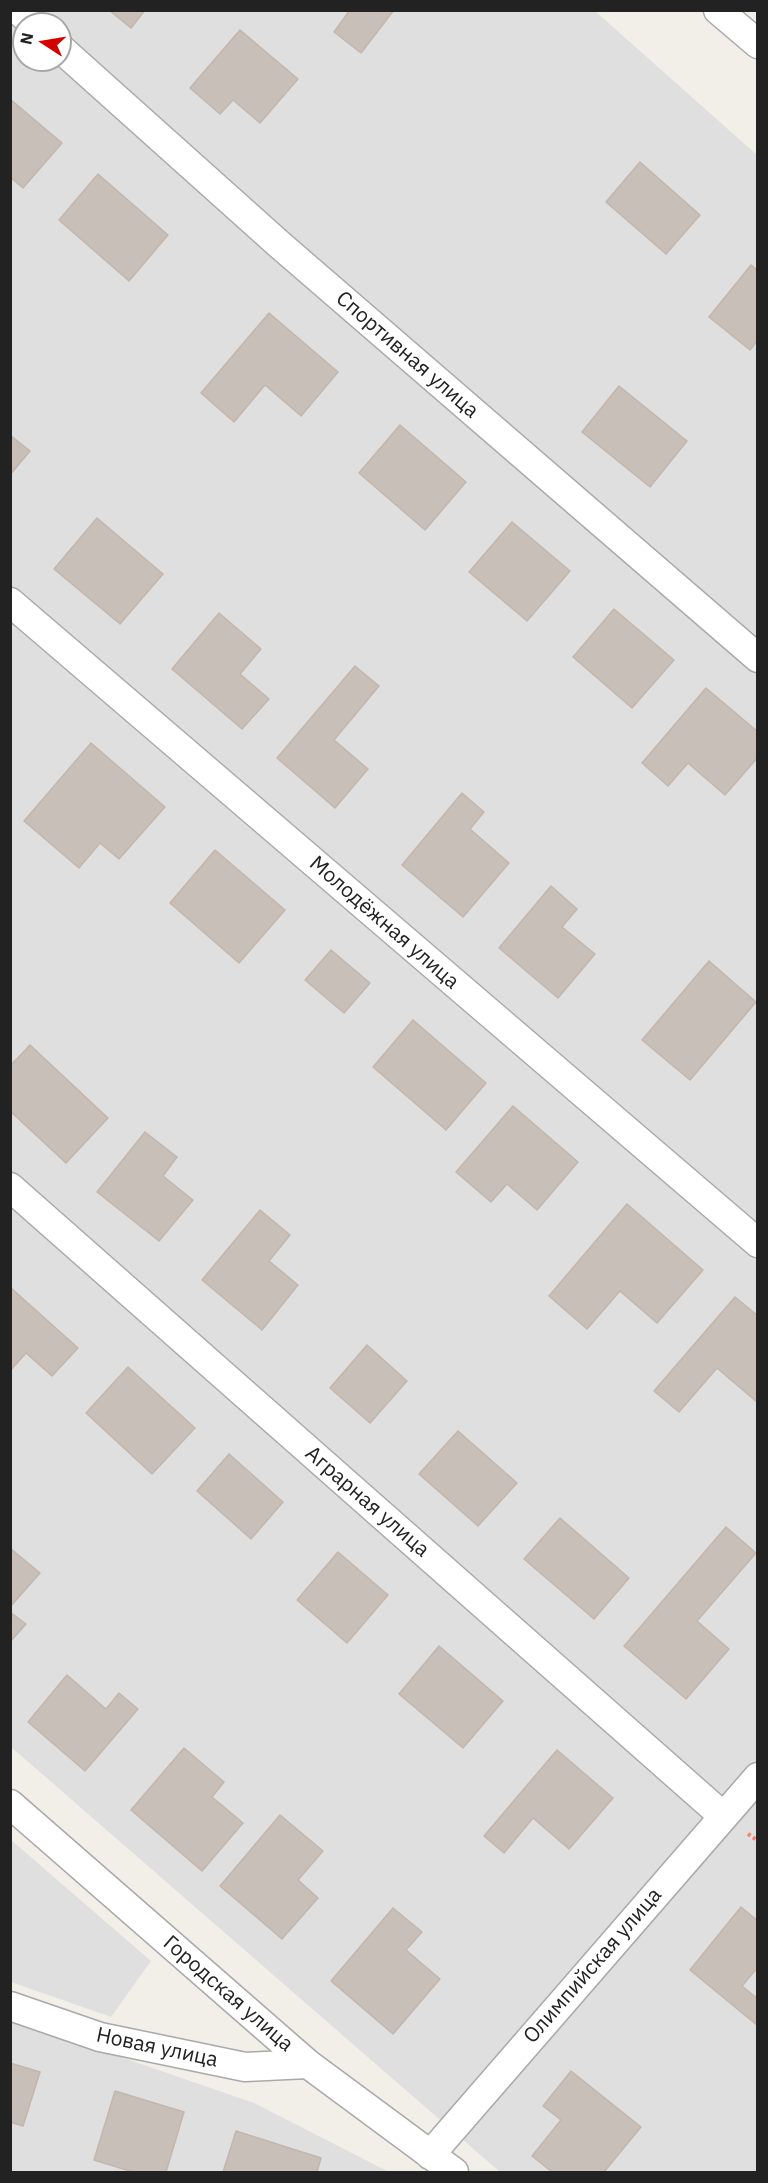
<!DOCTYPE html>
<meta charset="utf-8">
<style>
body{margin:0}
#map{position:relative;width:768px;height:2183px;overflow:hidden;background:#f2efe9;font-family:"IBM Plex Sans",sans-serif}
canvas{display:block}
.frame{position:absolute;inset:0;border:12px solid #222;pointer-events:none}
.north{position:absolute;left:12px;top:12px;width:60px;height:60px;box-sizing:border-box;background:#fff;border:2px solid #a7a7a7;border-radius:50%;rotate:282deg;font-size:16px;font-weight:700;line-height:24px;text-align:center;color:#222}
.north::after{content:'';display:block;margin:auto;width:21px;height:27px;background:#d40000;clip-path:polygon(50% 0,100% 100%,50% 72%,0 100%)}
</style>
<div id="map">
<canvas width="768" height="2183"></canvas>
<div class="frame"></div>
<div class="north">N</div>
</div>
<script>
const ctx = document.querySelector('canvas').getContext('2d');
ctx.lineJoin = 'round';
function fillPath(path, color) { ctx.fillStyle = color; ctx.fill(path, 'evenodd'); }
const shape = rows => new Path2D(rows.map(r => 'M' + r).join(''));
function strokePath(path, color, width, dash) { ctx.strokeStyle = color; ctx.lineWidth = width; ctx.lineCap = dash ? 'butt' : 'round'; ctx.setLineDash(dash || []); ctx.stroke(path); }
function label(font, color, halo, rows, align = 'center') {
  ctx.font = font + ' "IBM Plex Sans",sans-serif'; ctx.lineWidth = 4.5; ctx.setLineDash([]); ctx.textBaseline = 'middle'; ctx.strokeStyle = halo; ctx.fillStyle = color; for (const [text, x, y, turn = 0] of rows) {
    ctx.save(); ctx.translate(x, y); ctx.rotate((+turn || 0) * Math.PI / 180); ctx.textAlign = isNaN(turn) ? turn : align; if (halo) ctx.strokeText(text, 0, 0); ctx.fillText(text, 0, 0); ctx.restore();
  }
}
const residential = shape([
 [11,11,595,11,757,155,757,2172,500,2172,11,1747],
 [24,24,60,24,60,60,24,60],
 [11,1840,151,1961,111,2017,11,1982],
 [11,2019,254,2103,389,2172,11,2172]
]);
const building = shape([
 [109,10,145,10,131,28,109,10],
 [350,10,394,10,361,53,334,32,350,10],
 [240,30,298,79,260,123,233,100,220,114,190,88,240,30],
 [10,99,62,143,23,188,10,177,10,99],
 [640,162,700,215,666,254,606,202,640,162],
 [98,174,168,235,129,281,59,220,98,174],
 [751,265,758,271,758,340,750,350,709,317,751,265],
 [269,313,338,372,301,416,265,385,234,422,201,393,269,313],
 [619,386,687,441,650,487,582,432,619,386],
 [400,425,466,482,425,530,359,473,400,425],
 [10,435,30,451,10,475,10,435],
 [97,518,163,574,120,624,54,569,97,518],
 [512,522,570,571,527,621,469,572,512,522],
 [614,609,674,660,632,708,573,657,614,609],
 [219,613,261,649,240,674,269,699,242,729,172,669,219,613],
 [355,666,379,686,334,740,368,769,335,808,277,758,355,666],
 [706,688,758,732,758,757,725,795,688,763,668,786,642,763,706,688],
 [91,743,165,807,119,859,100,843,79,868,24,821,91,743],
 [462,793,484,812,470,829,509,863,463,917,402,865,462,793],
 [215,850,285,910,239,963,170,903,215,850],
 [551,886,577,909,562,927,595,954,558,998,499,948,551,886],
 [331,950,370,983,344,1013,305,980,331,950],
 [709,961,756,1002,690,1080,642,1040,709,961],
 [413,1020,486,1083,446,1130,373,1067,413,1020],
 [30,1045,108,1118,66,1163,10,1111,10,1066,30,1045],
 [513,1106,578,1162,537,1210,507,1184,491,1202,456,1172,513,1106],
 [145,1132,177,1157,163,1176,193,1200,159,1241,97,1192,145,1132],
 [627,1204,703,1270,657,1323,620,1291,587,1329,549,1296,627,1204],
 [260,1210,290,1235,269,1261,298,1285,262,1330,202,1280,260,1210],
 [11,1288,78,1348,52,1376,26,1353,10,1371,11,1288],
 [735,1297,758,1316,758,1403,717,1368,679,1412,654,1391,735,1297],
 [367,1345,407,1381,370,1423,330,1388,367,1345],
 [128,1367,195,1428,152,1474,86,1413,128,1367],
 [458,1431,517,1483,478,1526,419,1474,458,1431],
 [229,1454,283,1502,251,1539,197,1491,229,1454],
 [560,1518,629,1578,594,1619,524,1559,560,1518],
 [726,1527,756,1553,697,1621,729,1649,686,1699,624,1646,726,1527],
 [10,1548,40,1573,10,1607,10,1548],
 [338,1552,388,1595,347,1643,297,1600,338,1552],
 [10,1612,26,1624,10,1642,10,1612],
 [439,1646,503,1701,463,1748,399,1694,439,1646],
 [67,1675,106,1709,119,1693,138,1709,85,1771,28,1722,67,1675],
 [184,1748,224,1782,212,1797,243,1823,202,1871,131,1810,184,1748],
 [557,1750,613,1798,569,1849,533,1818,504,1853,484,1836,557,1750],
 [280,1815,323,1851,298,1880,318,1898,282,1939,220,1886,280,1815],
 [741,1907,758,1921,758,1967,742,1986,758,1999,758,2026,690,1970,741,1907],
 [393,1908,422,1932,406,1950,440,1979,393,2034,331,1981,393,1908],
 [10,2063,40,2072,23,2126,10,2122,10,2063],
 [571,2071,641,2127,604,2172,552,2172,532,2156,561,2120,543,2106,571,2071],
 [115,2091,184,2112,166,2172,133,2172,94,2160,115,2091],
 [236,2131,321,2158,317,2172,223,2172,236,2131]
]);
const path = shape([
 [748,1834,758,1841]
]);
const street = shape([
 [18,10,33,24],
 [718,10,758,44],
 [60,48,280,245,758,658],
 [10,602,758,1243],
 [10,1187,723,1816],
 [10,1804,308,2064,454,2172],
 [10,2006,100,2037,245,2067,308,2064],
 [430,2155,758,1777]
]);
const streetNames = [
 ["Спортивная улица",407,355,41],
 ["Молодёжная улица",384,923,41],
 ["Аграрная улица",367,1502,41],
 ["Олимпийская улица",593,1966,-49],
 ["Городская улица",228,1994,41],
 ["Новая улица",157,2048,12]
];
fillPath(residential, '#e0dfdf');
fillPath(building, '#c7bfb8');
strokePath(building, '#c4b6ab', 1.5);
strokePath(street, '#a9a9a9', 31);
strokePath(path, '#fa8072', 4, [3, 3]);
strokePath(street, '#fff', 28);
label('21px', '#222', '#fff', streetNames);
</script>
